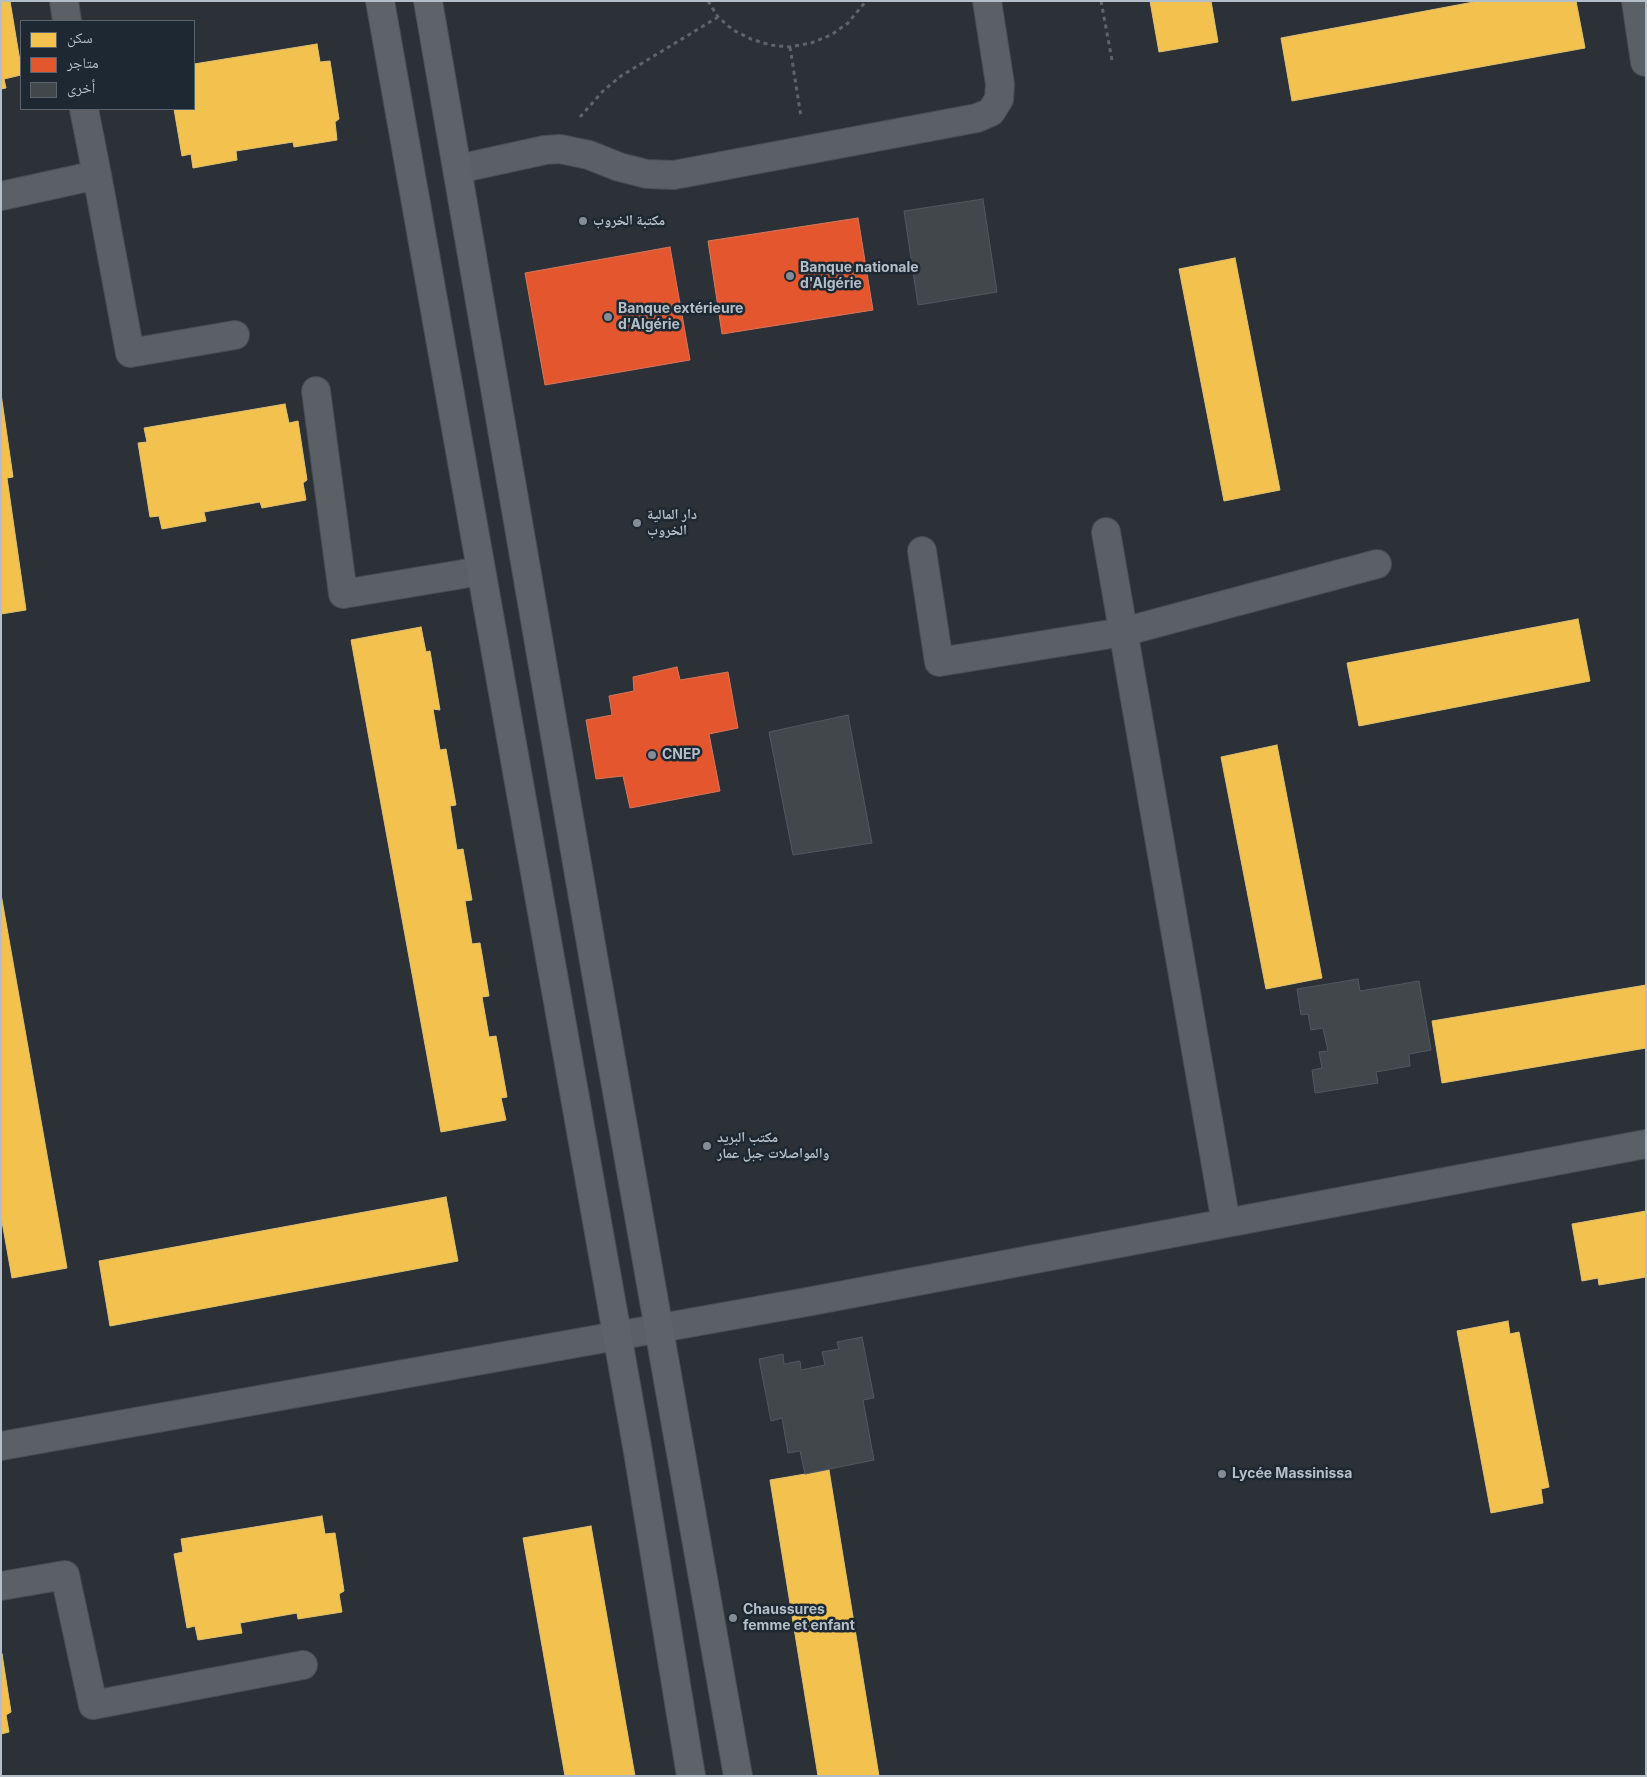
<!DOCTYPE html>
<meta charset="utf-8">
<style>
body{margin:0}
#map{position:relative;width:1647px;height:1777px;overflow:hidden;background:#2b3137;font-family:Inter,"Noto Naskh Arabic",sans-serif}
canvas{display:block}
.frame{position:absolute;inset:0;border:2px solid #b4bec8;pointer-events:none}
.legend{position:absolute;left:20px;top:20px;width:175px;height:90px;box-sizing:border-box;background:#1d2832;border:1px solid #59646e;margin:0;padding:6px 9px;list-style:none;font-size:15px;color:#b4bec8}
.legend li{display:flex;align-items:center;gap:10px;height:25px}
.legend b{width:25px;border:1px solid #59646e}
</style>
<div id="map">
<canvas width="1647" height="1777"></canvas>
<div class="frame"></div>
<ul class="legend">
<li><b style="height:14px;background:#f2c14e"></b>سكن</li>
<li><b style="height:14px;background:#e4572e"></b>متاجر</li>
<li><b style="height:14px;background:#42474c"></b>أخرى</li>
</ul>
</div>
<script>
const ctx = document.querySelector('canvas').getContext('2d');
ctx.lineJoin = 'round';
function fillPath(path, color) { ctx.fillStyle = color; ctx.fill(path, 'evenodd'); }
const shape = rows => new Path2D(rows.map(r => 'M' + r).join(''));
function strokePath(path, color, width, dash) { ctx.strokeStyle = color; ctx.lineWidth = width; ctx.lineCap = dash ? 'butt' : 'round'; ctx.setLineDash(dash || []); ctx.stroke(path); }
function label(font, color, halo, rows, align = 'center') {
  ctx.font = font + ' Inter,"Noto Naskh Arabic",sans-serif'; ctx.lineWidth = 5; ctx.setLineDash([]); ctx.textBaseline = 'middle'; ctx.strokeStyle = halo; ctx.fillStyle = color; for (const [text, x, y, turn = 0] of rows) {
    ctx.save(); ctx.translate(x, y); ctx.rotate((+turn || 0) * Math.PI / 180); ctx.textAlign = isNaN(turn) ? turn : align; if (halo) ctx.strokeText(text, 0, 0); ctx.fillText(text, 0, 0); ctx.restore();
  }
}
const homes = shape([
 [1,1,10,1,21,67,21,75,4,79,6,88,1,89,1,1],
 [1150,1,1211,1,1218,42,1159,52,1150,1],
 [1479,1,1576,1,1585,48,1292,101,1281,38,1479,1],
 [317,44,320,62,330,61,339,119,335,122,337,140,294,147,293,142,236,151,237,160,193,168,191,154,182,156,174,109,194,109,194,64,317,44],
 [1235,258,1280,490,1224,501,1179,269,1235,258],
 [1,394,13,477,7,478,26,610,1,614,1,394],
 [285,404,289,423,298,421,307,480,303,483,306,500,262,508,260,502,204,512,206,521,162,529,159,516,150,517,138,443,147,442,144,428,285,404],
 [1578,619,1590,681,1359,726,1347,663,1578,619],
 [421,627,426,652,430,651,440,710,433,709,440,750,446,749,456,805,450,806,457,850,463,849,472,900,465,901,472,944,480,943,489,996,482,997,489,1037,496,1036,507,1097,501,1098,506,1120,441,1132,351,640,421,627],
 [1277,745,1322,978,1266,989,1221,757,1277,745],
 [1,894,67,1268,12,1278,1,1216,1,894],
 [1646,985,1646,1048,1442,1083,1432,1021,1646,985],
 [446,1197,458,1261,110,1326,99,1261,446,1197],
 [1646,1211,1646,1277,1599,1285,1598,1278,1582,1281,1572,1224,1646,1211],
 [1508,1321,1510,1334,1519,1332,1549,1487,1541,1489,1543,1503,1491,1513,1457,1331,1508,1321],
 [829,1470,879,1776,818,1776,770,1480,829,1470],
 [322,1516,325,1534,335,1533,344,1591,339,1594,342,1612,298,1619,297,1613,240,1623,242,1633,198,1640,195,1626,187,1628,174,1554,183,1552,181,1539,322,1516],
 [591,1526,635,1776,565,1776,523,1538,591,1526],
 [2,1654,11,1712,6,1715,9,1732,1,1734,2,1654]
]);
const shops = shape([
 [858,218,873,310,722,334,708,241,858,218],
 [670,247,690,360,545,385,525,273,670,247],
 [677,667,680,680,728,672,738,728,709,734,720,791,630,808,623,776,596,779,586,720,612,715,609,696,634,691,633,677,677,667]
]);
const building = shape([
 [983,199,997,292,918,305,904,211,983,199],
 [848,715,872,843,793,855,769,732,848,715],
 [1358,979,1360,991,1419,981,1431,1050,1409,1054,1410,1066,1376,1072,1378,1083,1315,1093,1312,1070,1322,1068,1319,1052,1328,1051,1323,1028,1311,1030,1308,1014,1301,1015,1297,989,1358,979],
 [862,1337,874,1398,863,1400,874,1460,805,1474,800,1451,788,1453,782,1418,771,1421,759,1359,783,1354,784,1364,800,1361,801,1370,825,1365,822,1352,839,1349,837,1342,862,1337]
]);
const path = shape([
 [708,1,718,17,733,30,751,39,770,45,790,47,811,43,831,35,848,23,866,1],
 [1101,1,1112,60],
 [790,47,801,117],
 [580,117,604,90,621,76,718,17]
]);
const pedestrian = shape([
 [458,169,545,150,560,149,589,155,619,167,647,174,674,175,977,118,991,112,999,99,1000,84,987,1]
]);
const minor = shape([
 [64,1,67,21],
 [1636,1,1645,62],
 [84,109,97,175],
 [1,196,97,175,130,353,235,335],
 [316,391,343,594,481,571],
 [1106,532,1226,1223],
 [922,551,939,662,1123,632,1377,564],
 [1,1446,812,1301,1646,1144],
 [1,1586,65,1575,93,1705,303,1665]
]);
const secondary = shape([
 [380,1,638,1452,691,1776],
 [428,1,596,973,738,1776]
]);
const markers = [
 [583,221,5,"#848d95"],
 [790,276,5,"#848d95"],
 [608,317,5,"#848d95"],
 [637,523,5,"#848d95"],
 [652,755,5,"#848d95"],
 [707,1146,5,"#848d95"],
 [1222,1474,5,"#848d95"],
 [733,1618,5,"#848d95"]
];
const poiNames = [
 ["مكتبة الخروب",593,221],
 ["Banque nationale",800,268],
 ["d'Algérie",800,284],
 ["Banque extérieure",618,309],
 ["d'Algérie",618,325],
 ["دار المالية",647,515],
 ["الخروب",647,531],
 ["CNEP",662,755],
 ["مكتب البريد",717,1138],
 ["والمواصلات جبل عمار",717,1154],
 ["Lycée Massinissa",1232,1474],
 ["Chaussures",743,1610],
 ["femme et enfant",743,1626]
];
fillPath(homes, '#f2c14e');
strokePath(homes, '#dfc073', 1);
fillPath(shops, '#e4572e');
strokePath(shops, '#d6765c', 1);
fillPath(building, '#42474c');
strokePath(building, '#52585f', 1);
strokePath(pedestrian, '#484d52', 30);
strokePath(minor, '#484d52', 30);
strokePath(secondary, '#484d52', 30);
strokePath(path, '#5e6469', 3, [4, 4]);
strokePath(pedestrian, '#5a6065', 28);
strokePath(minor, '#5a6065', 28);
strokePath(secondary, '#5e636a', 28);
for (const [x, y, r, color] of markers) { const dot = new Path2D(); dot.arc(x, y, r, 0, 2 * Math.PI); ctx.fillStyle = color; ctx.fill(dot); strokePath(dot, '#1d2832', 2); }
label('bold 14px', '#b4bec8', '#1d2832', poiNames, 'left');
</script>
